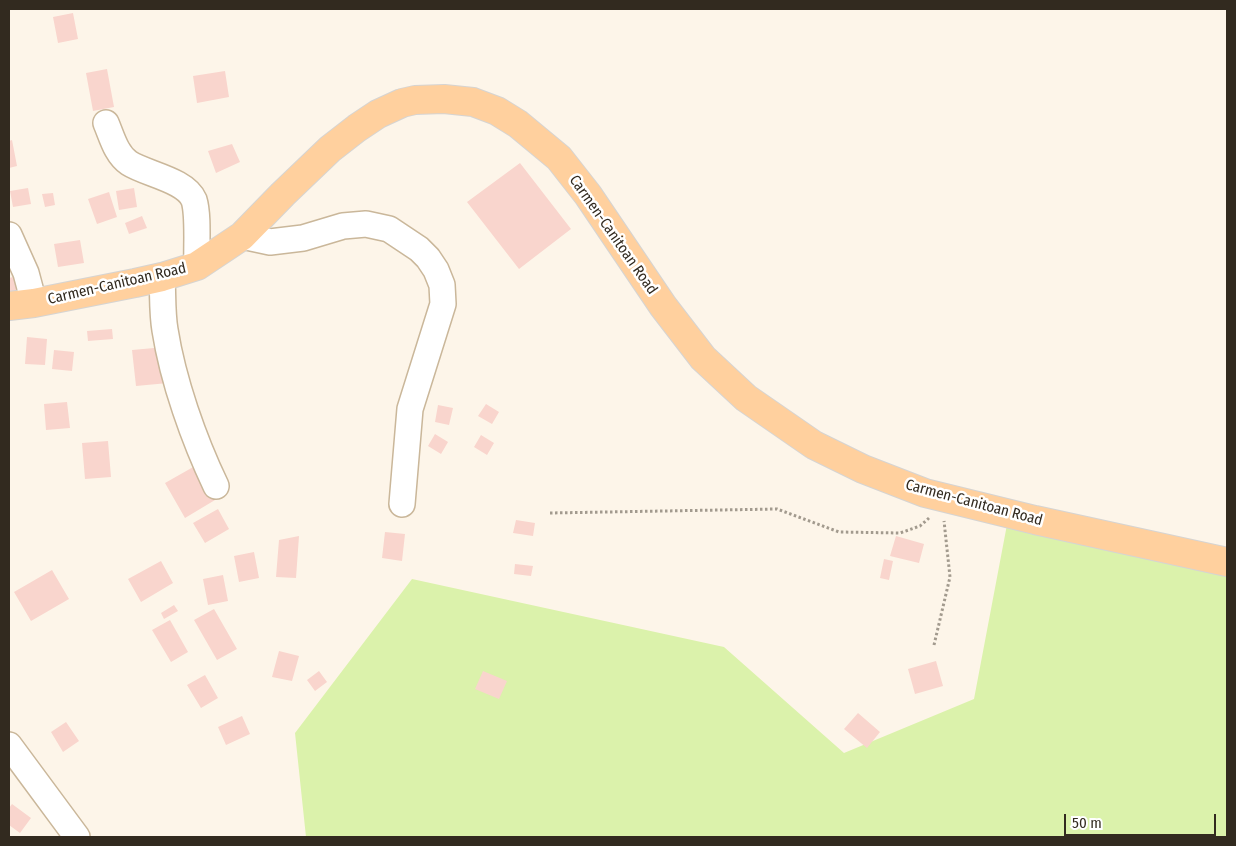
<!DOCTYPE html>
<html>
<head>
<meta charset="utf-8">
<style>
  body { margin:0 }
  #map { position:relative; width:1236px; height:846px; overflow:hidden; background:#fdf5e9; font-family:"Fira Sans Condensed",sans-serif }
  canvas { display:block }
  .frame { position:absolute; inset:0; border:10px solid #322a1f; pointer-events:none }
  .scale { position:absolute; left:1064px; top:814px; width:152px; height:22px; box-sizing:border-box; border:2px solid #322a1f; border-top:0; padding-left:6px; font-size:15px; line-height:18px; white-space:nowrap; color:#322a1f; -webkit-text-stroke:4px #fff; paint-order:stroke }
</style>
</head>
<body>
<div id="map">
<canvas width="1236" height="846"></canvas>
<div class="frame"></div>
<div class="scale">50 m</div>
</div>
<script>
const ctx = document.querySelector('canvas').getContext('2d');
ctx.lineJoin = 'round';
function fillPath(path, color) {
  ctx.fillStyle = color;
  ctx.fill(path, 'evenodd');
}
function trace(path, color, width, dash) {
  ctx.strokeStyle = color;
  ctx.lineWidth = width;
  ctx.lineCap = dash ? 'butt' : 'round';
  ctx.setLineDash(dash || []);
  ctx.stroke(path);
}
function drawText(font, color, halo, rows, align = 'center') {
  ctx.font = font + ' "Fira Sans Condensed",sans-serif';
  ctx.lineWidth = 5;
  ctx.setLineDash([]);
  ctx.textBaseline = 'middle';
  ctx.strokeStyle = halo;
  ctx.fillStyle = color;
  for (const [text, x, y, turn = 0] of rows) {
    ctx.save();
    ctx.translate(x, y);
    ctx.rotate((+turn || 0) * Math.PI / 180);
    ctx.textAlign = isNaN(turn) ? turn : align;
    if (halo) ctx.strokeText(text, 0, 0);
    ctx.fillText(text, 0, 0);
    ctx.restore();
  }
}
fillPath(new Path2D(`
  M1009,514l218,48v275h-921l-11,-104 117,-154 312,68 120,106 130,-54z`), '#dbf2ab');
fillPath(new Path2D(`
  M73,13l5,26 -20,4 -5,-26z
  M107,69l7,38 -21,4 -7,-38z
  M225,71l4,26 -32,6 -4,-27z
  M12,140l5,26 -8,2v-27z
  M232,144l8,18 -24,11 -8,-22z
  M520,163l51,66 -52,40 -52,-67z
  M28,188l3,16 -18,3 -3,-16z
  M134,188l3,19 -18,3 -3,-19z
  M109,192l8,25 -20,7 -9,-25z
  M53,193l2,12 -10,2 -3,-13z
  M142,216l5,12 -18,6 -4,-11z
  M80,240l4,23 -26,4 -4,-23z
  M18,276l4,23 -13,3v-24z
  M112,329l1,10 -25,2 -1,-10z
  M27,337l20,2 -2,26 -20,-1z
  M165,347l3,36 -32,3 -4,-36z
  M54,350l20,2 -2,19 -20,-2z
  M67,402l3,26 -24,2 -2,-26z
  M486,404l13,8 -7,12 -14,-8z
  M438,405l15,3 -4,17 -14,-3z
  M435,434l13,8 -7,12 -13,-8z
  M481,435l13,8 -7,12 -13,-8z
  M108,441l3,36 -26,2 -3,-36z
  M195,466l20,34 -30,18 -20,-35z
  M218,509l11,20 -24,14 -12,-20z
  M516,520l19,3 -2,13 -20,-3z
  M385,532l20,2 -3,27 -20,-3z
  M299,536l-3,42 -20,-1 3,-37z
  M896,536l28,8 -5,19 -29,-7z
  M254,552l5,26 -20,4 -5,-26z
  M884,559l9,2 -4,19 -9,-2z
  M161,561l12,22 -32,19 -13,-23z
  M515,564l18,2 -2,10 -17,-2z
  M52,570l17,29 -38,22 -17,-29z
  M223,575l5,26 -20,4 -5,-26z
  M174,605l4,6 -14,8 -3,-6z
  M214,609l23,40 -20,11 -23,-40z
  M170,620l18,32 -17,10 -19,-32z
  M279,651l20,5 -7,25 -20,-4z
  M936,661l7,25 -28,8 -7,-25z
  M319,671l8,11 -12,9 -8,-11z
  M483,671l24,10 -8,18 -24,-10z
  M205,675l13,23 -17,10 -14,-23z
  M858,713l22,19 -13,16 -23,-19z
  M242,716l8,18 -24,11 -8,-18z
  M66,722l13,19 -16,11 -12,-20z
  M12,804l19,14 -11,15 -11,-8v-17z`), '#f9d5cd');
const minor = new Path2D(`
  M106,123c6,14 10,31 23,40 17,11 57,17 65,37 5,16 2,48 3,66
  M9,235l17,38 8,30
  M242,236l28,6 33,-4 40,-12 23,-2 23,5 30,20 9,9 8,12 6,15 1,19 -33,105 -8,95
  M162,277c1,17 0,36 3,53 8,51 29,110 51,156
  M9,745l68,92`);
const major = new Path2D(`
  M9,306l25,-3 101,-20 27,-6 35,-11 45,-30 41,-42 47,-45 27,-21 21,-14 24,-11 13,-3 29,-1 29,3 24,9 21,13 41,34 29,37 75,111 40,52 43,40 68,47 49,24 62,24 110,27 192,42`);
trace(minor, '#cab79a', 28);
trace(major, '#d6d4d2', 30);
trace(new Path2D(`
  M550,513l227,-4 62,23 61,1 20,-7 9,-8
  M934,645l16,-68 -6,-56`), '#a29a8e', 3, [2.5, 2.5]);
trace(minor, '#fff', 25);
trace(major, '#ffd09e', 28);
drawText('15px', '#322a1f', '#fff', [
  ["Carmen-Canitoan Road",613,235,55],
  ["Carmen-Canitoan Road",117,284,-13],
  ["Carmen-Canitoan Road",974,503,15]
]);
</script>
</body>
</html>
